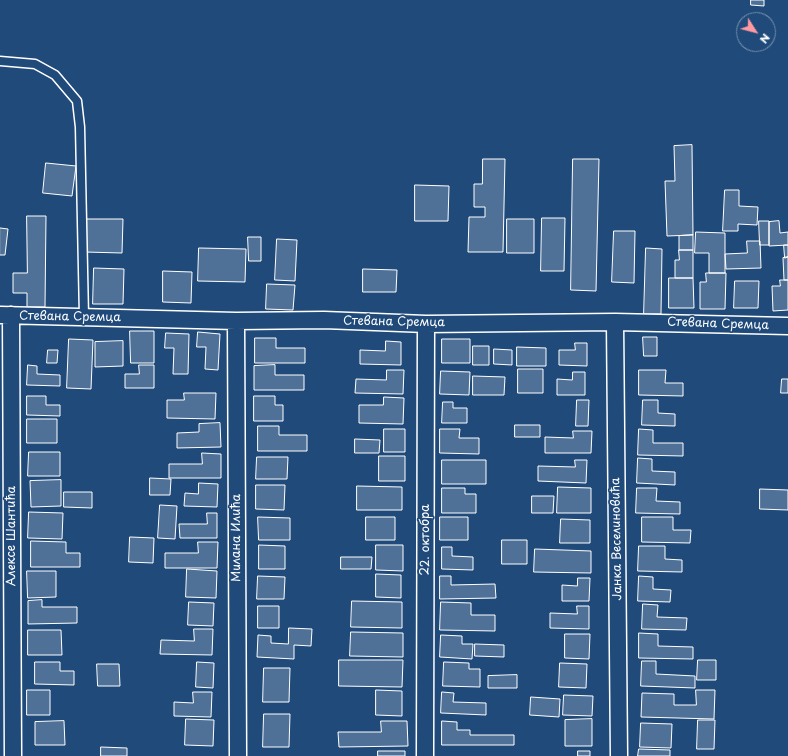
<!DOCTYPE html>
<html>
<head>
<meta charset="utf-8">
<style>
  body { margin:0 }
  #map { position:relative; width:788px; height:756px; overflow:hidden; background:#1f4a7a; font-family:"Playpen Sans",sans-serif }
  canvas { display:block }
  .north { position:absolute; left:736px; top:12px; width:40px; height:40px; box-sizing:border-box; background:#1f4a7a; border:1px solid #7992af; border-radius:50%; rotate:126deg; font-size:11px; font-weight:700; line-height:16px; text-align:center; color:#fff }
  .north::after { content:''; display:block; margin:auto; width:14px; height:18px; background:#ff9aa2; clip-path:polygon(50% 0,100% 100%,50% 72%,0 100%) }
</style>
</head>
<body>
<div id="map">
<canvas width="788" height="756"></canvas>
<div class="north">N</div>
</div>
<script>
const ctx = document.querySelector('canvas').getContext('2d');
ctx.lineJoin = 'round';
function fillPath(path, color) {
  ctx.fillStyle = color;
  ctx.fill(path, 'evenodd');
}
function trace(path, color, width, dash) {
  ctx.strokeStyle = color;
  ctx.lineWidth = width;
  ctx.lineCap = dash ? 'butt' : 'round';
  ctx.setLineDash(dash || []);
  ctx.stroke(path);
}
function drawText(font, color, halo, rows, align = 'center') {
  ctx.font = font + ' "Playpen Sans",sans-serif';
  ctx.lineWidth = 3.5;
  ctx.setLineDash([]);
  ctx.textBaseline = 'middle';
  ctx.strokeStyle = halo;
  ctx.fillStyle = color;
  for (const [text, x, y, turn = 0] of rows) {
    ctx.save();
    ctx.translate(x, y);
    ctx.rotate((+turn || 0) * Math.PI / 180);
    ctx.textAlign = isNaN(turn) ? turn : align;
    if (halo) ctx.strokeText(text, 0, 0);
    ctx.fillText(text, 0, 0);
    ctx.restore();
  }
}
const building = new Path2D(`
  M751,0h13v6l-13,-1z
  M692,145l1,90 -26,1 -2,-55h10l-1,-35z
  M483,159h22l-2,93h-35l1,-35h16v-10h-11v-23h8z
  M573,159h26l-3,132 -25,-1z
  M46,163l30,3 -4,30 -29,-3z
  M415,185l34,1 -1,35h-33z
  M725,190h14v16l19,1 -1,18 -19,-1v7h-15z
  M27,216h19l-1,91h-18v-14h-14v-20h14z
  M542,218h23l-1,53h-23z
  M86,219h37l-1,34 -37,-1z
  M507,219h27v34h-27z
  M759,221h10v24h-9z
  M779,221l1,12 8,-1v13l-19,1v-24z
  M0,228l8,1 -3,26h-5z
  M614,231h21l-1,52 -22,-1z
  M696,232l29,1v40h-16v-20h-14z
  M693,235v15h-14v-14z
  M248,237h13v24h-12z
  M277,239l20,1 -2,41 -20,-1z
  M747,241h13l1,27 -35,1 -1,-15 22,-1z
  M784,245h4v12l-3,1z
  M199,248l47,1 -1,33 -47,-1z
  M646,248l16,1 -1,65h-17z
  M679,250h14v28h-18v-18h4z
  M788,257v23h-4l-1,-22z
  M94,268l30,1 -1,35h-30z
  M363,269l34,1 -1,22h-33z
  M163,271l29,1 -1,31 -28,-1z
  M706,273h20l-1,36h-25v-27h6z
  M669,278h24l1,30h-25z
  M780,280h8v30l-15,1 -1,-25h8z
  M735,281h24l-1,27h-24z
  M267,284l28,1 -2,25 -27,-1z
  M130,331h24v32h-23z
  M198,332l22,2 -2,36 -13,-1 1,-22h-9z
  M166,333l23,1 -1,40h-15l1,-26h-9z
  M643,337h14v19h-13z
  M255,338h21v10h29v15h-50z
  M69,339l24,1 -2,49 -24,-1z
  M442,339h28v24h-28z
  M123,341v25l-28,1v-25z
  M386,341l15,1v23l-41,-1v-14l25,1z
  M575,343h12v23l-28,-1v-15h16z
  M473,346h16v19h-16z
  M517,347l29,1v18h-29z
  M494,349l18,1v15l-18,-1z
  M48,350h10l-1,13h-10z
  M28,365l9,1v8l23,1v11l-33,-1z
  M139,365h15v23h-29v-14h14z
  M275,365v10h29v15h-50v-24z
  M518,369h25v24h-25z
  M387,370h17l-1,24 -48,-1 1,-14 30,1z
  M639,370h27l-1,13h18v13l-44,-1z
  M441,371l29,1 -1,23 -29,-1z
  M573,372h12v23h-28v-16l15,1z
  M473,376l32,1 -1,18h-31z
  M782,379h6v14h-7z
  M184,393h32l-1,26 -48,-1v-18h17z
  M27,396h19v9h14v11l-33,-1z
  M254,396h21v9h8v16h-29z
  M384,397l20,1 -1,26 -44,-1v-18h24z
  M577,400h12l-1,26h-12z
  M643,400h15v13l17,1v12l-33,-1z
  M443,402h10v6h14v15h-25z
  M27,419h30v24h-30z
  M220,423l1,24 -44,1v-15l22,-1v-8z
  M515,425h25v12h-25z
  M258,426h21v9h28v16h-49z
  M384,429h21v23h-21z
  M440,429h20l-1,9h20v16l-39,-1z
  M639,429l14,1v13h30v13l-45,-1z
  M573,431h19l-1,22h-46v-16l28,1z
  M355,439l25,1 -1,13h-24z
  M29,452h31v24h-32z
  M202,453l19,1v24h-52v-14h33z
  M379,456h26v25h-26z
  M257,457h31l-1,22h-31z
  M638,458l14,1v12l23,1v13l-38,-2z
  M442,460h44v24h-44z
  M575,460h12l-1,23 -48,-2v-15l37,1z
  M150,478l21,1 -1,16h-20z
  M61,480v26l-30,1 -1,-26z
  M199,483l19,1 -1,23 -33,-1 1,-13 13,1z
  M256,485h29l-1,25 -28,-1z
  M357,486l45,1v23h-45z
  M558,487l33,1v25h-34z
  M442,488h23v6h11v19h-34z
  M637,488h20l-1,13 24,1v12l-44,-1z
  M760,489l28,1v20l-28,-1z
  M64,492h28v16l-28,-1z
  M532,496h22l-1,17h-21z
  M160,505l17,1 -2,33 -17,-1z
  M29,512l34,1 -1,26 -34,-1z
  M207,513h10v25h-37l-1,-14h28z
  M258,517l32,1v22h-31z
  M366,517h29v23h-29z
  M440,517h28v23h-28z
  M642,517h31v13h18l-1,13 -48,-1z
  M561,519l29,1v23h-30z
  M130,537l24,1 -1,25 -24,-1z
  M502,540h25v24h-25z
  M31,541l35,1v11h14v14h-49z
  M198,542h20l-1,26h-52v-15h33z
  M259,545l26,1v23h-26z
  M376,545h27v26l-27,-1z
  M639,546h26v13l17,1v12l-44,-1z
  M442,547h10v9l21,1v13l-31,-1z
  M535,549l56,2v22l-57,-1z
  M341,557h31l-1,12h-30z
  M187,569l30,2 -1,27 -30,-1z
  M27,571h29v26l-28,1z
  M376,574l25,1v23l-25,-1z
  M258,576l27,1 -1,22h-27z
  M440,576h11v9l44,-1 1,14 -56,1z
  M639,576l14,1v12l18,1 -1,12 -32,-1z
  M578,578h12l-1,23h-27v-16l15,1z
  M42,600v7h35v16l-49,1v-23z
  M352,601l50,1v26l-51,-1z
  M189,602l25,1 -1,23 -25,-1z
  M441,602l30,1v12h24v16l-55,-1z
  M643,604l15,1 -1,12 30,1 -1,12 -44,-1z
  M258,606h21v22h-21z
  M577,606h12v23l-39,-1v-15l27,1z
  M289,628l23,1 -1,17 -17,-1v14l-37,-2 1,-22 13,1v7l17,1z
  M194,629h19l-1,26 -52,-1 1,-14 33,1z
  M28,630h33l1,25h-34z
  M351,632l52,1v24l-53,-1z
  M639,633l19,1v12l35,1v12l-54,-1z
  M565,634h25l-1,25 -24,-1z
  M441,635l21,1v8h11l-1,15 -32,-2z
  M475,644l29,1v12l-29,-1z
  M339,660h64l-1,27 -63,-1z
  M698,660h18v20h-19z
  M642,661h14v13l39,2v12l-54,-2z
  M35,662h25v9h14v14l-39,-1z
  M197,662l17,1 -1,25 -17,-1z
  M444,662l25,1v6h11v18l-37,-1z
  M560,663l27,1 -1,24 -27,-1z
  M97,664h22l1,22h-22z
  M264,668h26l-1,34h-26z
  M517,675v13h-29v-12z
  M27,690h23v25h-23z
  M376,690l26,1v25l-26,-1z
  M696,690h19l-1,29 -73,-2 1,-24 32,1v11h22z
  M193,692h19l-1,25 -37,-1v-14l19,1z
  M442,692l12,1 -1,9 33,1v12l-45,-2z
  M564,695l29,1 -1,20 -29,-1z
  M531,697l29,2 -1,18 -29,-2z
  M264,714h26l-1,33h-26z
  M186,719l28,1 -1,26 -28,-1z
  M592,719v27h-27v-26z
  M698,720h17l-1,29h-17z
  M64,721l1,24h-30v-23z
  M381,721h26l1,25 -69,1 -1,-15h43z
  M442,721l15,1v8h13v5h44v10h-72z
  M641,723l31,1 -1,24 -31,-1z
  M101,747l26,1v8h-26z
  M639,749l31,1v6h-32z
  M378,751h27v5h-27z
  M578,751h12v5h-12z`);
fillPath(building, '#507197');
trace(building, '#fff', 1);
const lane = new Path2D(`
  M0,61l35,3 20,11 22,26 3,26 4,190`);
const street = new Path2D(`
  M0,315l236,6 88,-1 102,4 189,-2 173,4
  M11,315l2,441
  M236,321l2,435
  M615,322l4,434
  M425,756l1,-432`);
trace(lane, '#fff', 11);
trace(street, '#fff', 19);
trace(lane, '#1f4a7a', 8);
trace(street, '#1f4a7a', 16);
drawText('12px', '#fff', '#1f4a7a', [
  ["Стевана Сремца",70,317,1],
  ["Стевана Сремца",394,322,1],
  ["Стевана Сремца",718,324,2],
  ["Алексе Шантића",12,536,-90],
  ["Милана Илића",237,538,-90],
  ["Јанка Веселиновића",617,539,-91],
  ["22. октобра",426,540,-90]
]);
</script>
</body>
</html>
